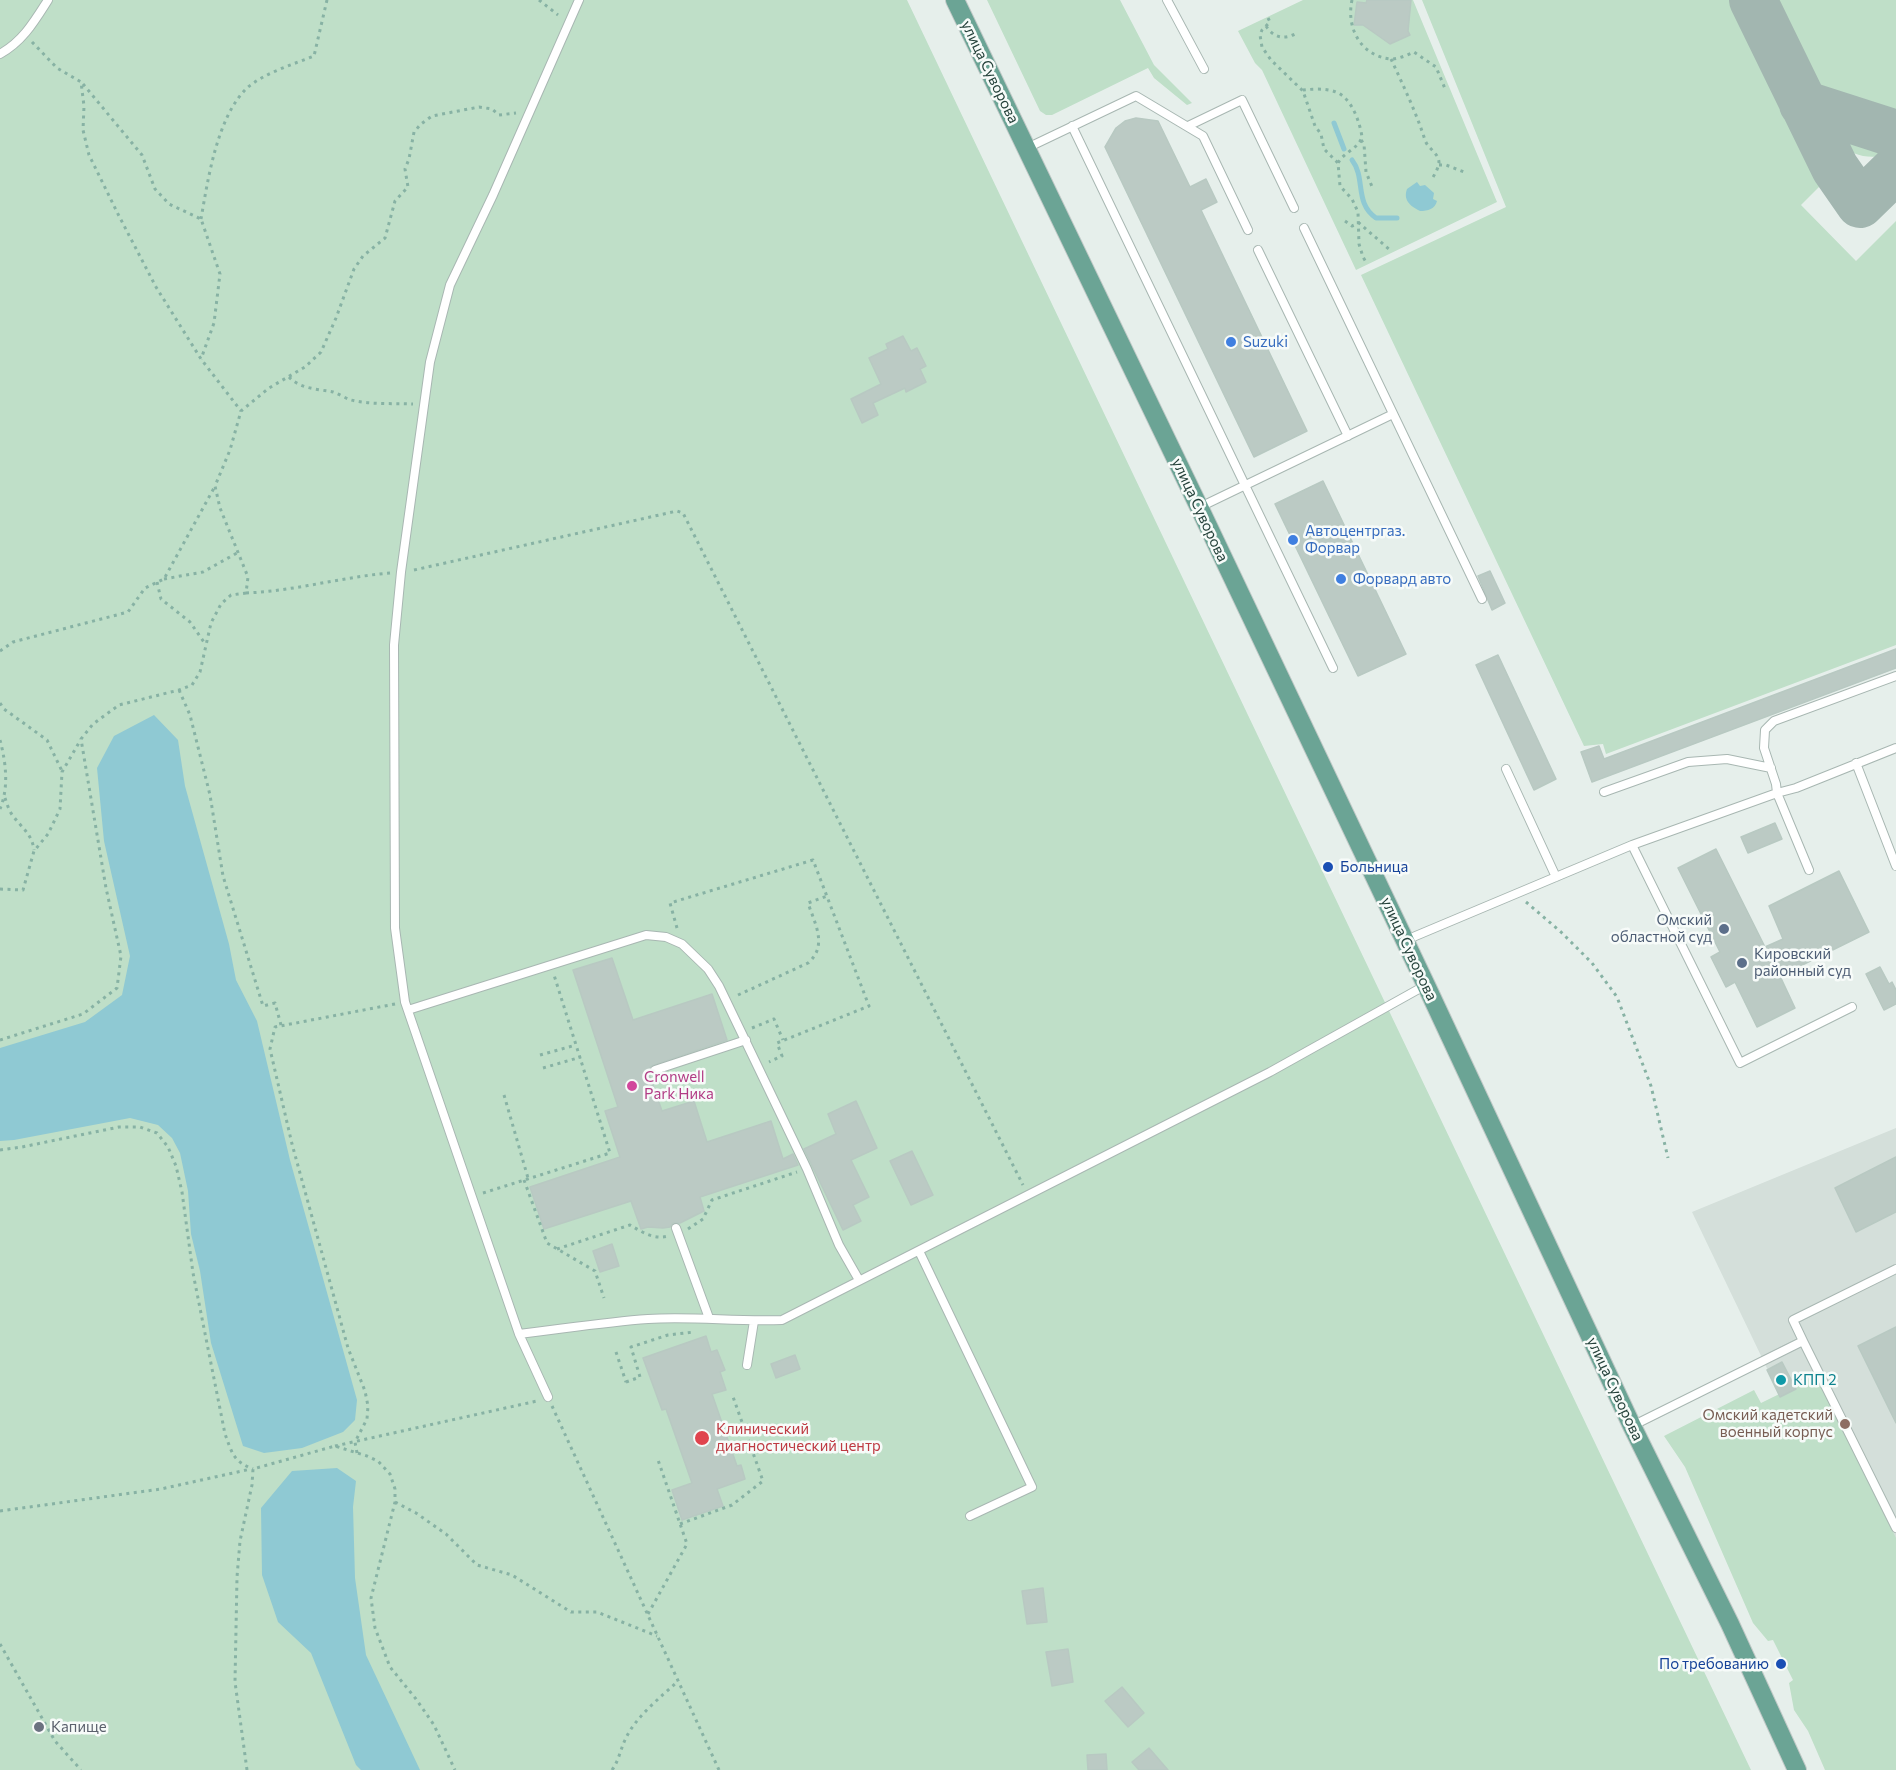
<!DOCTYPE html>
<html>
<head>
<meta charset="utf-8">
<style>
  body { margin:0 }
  canvas { display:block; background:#e6efeb }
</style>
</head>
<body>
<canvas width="1896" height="1770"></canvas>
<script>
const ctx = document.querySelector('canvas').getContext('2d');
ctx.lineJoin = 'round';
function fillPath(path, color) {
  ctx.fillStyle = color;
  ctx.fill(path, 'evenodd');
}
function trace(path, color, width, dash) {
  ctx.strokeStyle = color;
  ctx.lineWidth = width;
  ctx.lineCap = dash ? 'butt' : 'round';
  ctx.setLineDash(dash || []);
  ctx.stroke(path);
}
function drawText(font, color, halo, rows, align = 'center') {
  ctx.font = font + ' Commissioner,sans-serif';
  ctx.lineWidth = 5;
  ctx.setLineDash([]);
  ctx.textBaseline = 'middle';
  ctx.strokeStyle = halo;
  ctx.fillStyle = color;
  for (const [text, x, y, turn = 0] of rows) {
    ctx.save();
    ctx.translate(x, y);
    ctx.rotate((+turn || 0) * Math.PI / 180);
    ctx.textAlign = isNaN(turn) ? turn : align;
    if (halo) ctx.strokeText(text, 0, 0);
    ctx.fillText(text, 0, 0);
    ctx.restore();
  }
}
fillPath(new Path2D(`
  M1896,1128v509l-204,-425z`), '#d4dfda');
fillPath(new Path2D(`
  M0,0h907l844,1770h-1751z
  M987,0h133l34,65 38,38 -5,2 -33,-27 -6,-10 -96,47h-6l-6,-4z
  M1303,0h110l84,202 -141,68 -94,-200 -7,-7 -17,-32z
  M1422,0h320l81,163 3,17 -25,25 55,56 40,-40v424l-290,109 -3,-10 -19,2 -223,-471 145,-68z
  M1768,0h128v117l-56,-17 -34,-22z
  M1823,113l73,24v12c-16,13 -43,9 -57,-6 -7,-8 -11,-21 -16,-30z
  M1816,1376l80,162v232h-71l-17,-39 -14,-21 -5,-27 4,-3 -20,-40 -5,1 -15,-18 -68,-156 -21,-31 90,-46 7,13z`), '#bfdfc8');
fillPath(new Path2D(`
  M1417,182l3,4 5,-1 9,8 -1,6 4,2c-2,8 -9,10 -17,10 -10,-5 -17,-11 -13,-22z
  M154,715l24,25 7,46 44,158 7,36 21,41 33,139 67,240 -2,20 -12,12 -41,16 -38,5 -21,-7 -32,-103 -11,-72 -9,-37 -3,-43 -8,-38 -8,-15 -14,-13 -28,-7 -116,22 -14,1v-93l85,-26 37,-27 8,-39 -26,-115 -7,-73 17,-32z
  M337,1468l19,13 -3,26 2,71 11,77 54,115h-59l-5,-5 -45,-112 -33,-31 -16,-47 -1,-67 31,-37z`), '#8fc9d3');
trace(new Path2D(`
  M1334,123l10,26
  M1352,160c14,18 2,43 24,58h21`), '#8fc9d3', 5);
trace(new Path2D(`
  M1753,0l82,168 25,36 36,-35
  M1803,104l93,30`), '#a2b6b0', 48);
const building = new Path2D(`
  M1367,0h44l-3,31 2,4 -20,9 -27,-19h-9l3,-23 9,1z
  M1136,118l22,3 32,66 16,-8 11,23 -16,8 106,221 -53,26 -149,-310 11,-19 9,-7z
  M903,336l8,15 6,-3 9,18 -6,3 6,13 -20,10 -1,-4 -32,15 5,12 -16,8 -11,-24 30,-15 -12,-26 19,-9 -2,-5z
  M1323,481l83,173 -48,22 -83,-172z
  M1490,571l15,32 -13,7 -14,-34z
  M1896,649v19l-304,114 -11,-30 18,-6 5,13z
  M1498,655l58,124 -22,11 -58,-125z
  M1775,823l7,16 -34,14 -7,-16z
  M1716,849l49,98 18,-8 -14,-33 70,-35 30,61 -89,44 15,32 -38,19 -22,-45 -9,5 -15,-30 9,-5 -42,-84z
  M612,958l21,62 79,-26 15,46 -76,26 -3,5 14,40 32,-10 13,41 64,-21 12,38 10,-5 5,11 -98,32 4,14 -24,12h-7l-3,4 -7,1 -15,-1 -7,2 -10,-28 -87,28 -14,-42 90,-30 -15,-46 13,-4 -45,-137z
  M1880,967l9,17 3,-2 4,8v14l-12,6 -18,-36z
  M856,1101l21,47 -26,12 18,37 -16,8 8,16 -18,9 -39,-81 32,-15 -8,-20z
  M912,1151l21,44 -22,10 -21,-44z
  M1896,1157v55l-40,20 -21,-44z
  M612,1244l7,22 -19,6 -7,-21z
  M1896,1327v96l-38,-77z
  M706,1336l5,16 6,-2 8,20 -5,2 6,18 -14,4 25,72 4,-1 4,14 -28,10 6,17 -41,14 -10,-30 20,-7 -26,-74 -4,1 -19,-52z
  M795,1355l5,14 -24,9 -5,-14z
  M1782,1362l14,27 -16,8 -13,-27z
  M1043,1588l4,34 -20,2 -5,-33z
  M1068,1649l5,33 -21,4 -6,-34z
  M1122,1687l22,26 -16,14 -23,-26z
  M1149,1748l19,22h-29l-7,-8z
  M1106,1754l1,16h-19l-1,-15z`);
fillPath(building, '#bbcac4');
trace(building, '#b8c9c2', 1.5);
const lane = new Path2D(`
  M1167,0l37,69
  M0,54c23,-13 34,-32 48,-54
  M1072,126l261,542
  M1188,126l54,-26 52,108
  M1027,148l109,-52 67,40 45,94
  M1304,228l178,371
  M1258,250l90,186
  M1200,507l193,-93
  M1896,676l-122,45 -9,9 -1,18 12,36 1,9 19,-5 100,-40
  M1856,763l40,103
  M1506,769l50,108
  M1604,792l84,-30 39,-3 44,9
  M1632,845l108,218 112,-56
  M1406,940l226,-95 145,-52 32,77
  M408,1010l238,-75 20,2 16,7 26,25 11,17 88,183 32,76 20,35
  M655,1070l91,-30
  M676,1228l33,90
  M919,1251l113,236 -62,29
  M519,1334l-114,-332 -10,-74 -1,-283 7,-73 29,-210 20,-77 43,-90 86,-195
  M1803,1341l93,187
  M747,1365l7,-44
  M548,1397l-29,-63c43,-5 86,-12 129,-15 45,-3 89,3 134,1l488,-248 156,-87
  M1632,1426l171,-85 -10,-21 103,-51`);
const primary = new Path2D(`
  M955,0l244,507 227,478 206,441 98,198 67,146`);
trace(lane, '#a8b7b2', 10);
trace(primary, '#c2cac8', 20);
trace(new Path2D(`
  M539,0l19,15
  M1352,0c-6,27 8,56 39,59 8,0 16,-4 23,-7l22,15 10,24
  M1268,18l2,4 -8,8 -2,5 2,12 9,13 32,31 12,35 6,8 3,15 14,14 2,23 12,13 6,13 1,32 4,13 3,5
  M1266,26c7,11 17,14 29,8
  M32,42l25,26 24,14 3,24 -1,24 6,25 30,61 37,71 45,72 40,52
  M1391,59c12,26 25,53 34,81 3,9 14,13 14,23 -1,6 -5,13 -8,17
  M83,84l59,71 13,34 14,15 32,15 19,55 -6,49 -13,36
  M1303,90c10,-1 23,-2 33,2 16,6 24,31 26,45 -4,12 -18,15 -24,26
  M1361,140l3,4 2,28 7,17
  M1439,165h7l18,7
  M201,219c7,-40 16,-102 46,-131 17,-15 47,-24 67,-32l13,-56
  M1345,221l7,5 7,-3 31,27
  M289,377c11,12 29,12 44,15 6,2 12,6 18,8 20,5 42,3 62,4
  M414,570l263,-59 6,2 340,672
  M164,579l39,-7 34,-19
  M157,582l4,17 29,23 16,23
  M246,593c49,-2 95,-16 144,-20
  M0,651l13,-9 115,-30 17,-24 19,-9 50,-91
  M179,690l11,25 20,80 13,81 40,130 12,-3 6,22
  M0,703l4,6 43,31 15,31
  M0,740c6,23 9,47 0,69
  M5,798c2,6 4,13 8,18 9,12 19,18 21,34
  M0,889l23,1 11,-39 14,-17 12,-25 2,-37 18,-31
  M1526,902l35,30 31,31 25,34 34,89 17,72
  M677,928l-7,-25 143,-43 56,146 -92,37 5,13 -13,6
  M738,995l70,-32c20,-17 7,-39 0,-60l19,-7
  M752,1028l22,-9 9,21
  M0,1040l83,-26 34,-26 4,-32 -15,-68 -25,-149 12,-15 26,-19 60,-15 13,-5 8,-13 11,-49 10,-19 10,-9 15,-2 2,-16 -28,-69 -5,-22 15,-36 11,-39 28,-23 36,-21 16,-15 15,-34 18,-49 9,-13 22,-18 10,-37 13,-14 -3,-18 4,-10 5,-27 7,-8 11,-8 47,-9 13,2 7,6 17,-2
  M540,1055l36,-10
  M543,1068l38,-11
  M504,1095l24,83
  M0,1150l22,-3 97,-20h21l17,6 11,14 8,19 6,26 11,81 32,161c7,19 8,27 28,35
  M524,1180l23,63 48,28 9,27
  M483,1193l127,-40 -56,-178
  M688,1229l15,-10 9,-19 85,-28
  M557,1249l73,-24c12,7 24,15 38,11
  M616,1352l10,30
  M626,1382l14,-5 -9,-30 37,-12 26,-3
  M552,1406l167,364
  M335,1446l202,-45
  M357,1453l-2,-11 12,-23 1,-13 -3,-15 -17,-43 -56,-204 -22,-95 5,-22 120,-23
  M395,1502l21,11 30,21 31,31 35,10 59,37h26l60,24
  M0,1511l161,-22 90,-20
  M680,1524l52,-19 31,-24 -31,-87
  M648,1614l39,-70 -30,-87
  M0,1644l55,97 26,29
  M247,1770l-12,-88 2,-105 3,-36 12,-56 1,-16 82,-23 32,10 11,5 12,13 5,15v13l-24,96 4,30 15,39 26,32 18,26 21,45
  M612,1770c7,-10 8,-19 13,-30 10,-23 35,-42 53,-59`), '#87b2a4', 3, [3, 4.5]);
trace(lane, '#fff', 8);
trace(primary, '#6ba495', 18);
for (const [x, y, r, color] of [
  [1231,342,6,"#3f7fe0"],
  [1293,540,6,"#3f7fe0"],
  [1341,579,6,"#3f7fe0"],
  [1328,867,6,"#1a4fb4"],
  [1724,929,6,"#5c6f8a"],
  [1742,963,6,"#5c6f8a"],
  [632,1086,6,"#d1479c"],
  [1781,1380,6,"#0f9aa8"],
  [1845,1424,6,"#8d6e63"],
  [702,1438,8,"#e0444e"],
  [1781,1664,6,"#1a4fb4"],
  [39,1727,6,"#6b7280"]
]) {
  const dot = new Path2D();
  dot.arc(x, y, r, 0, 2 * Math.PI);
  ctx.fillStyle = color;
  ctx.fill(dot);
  trace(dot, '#f7fbf9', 2);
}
drawText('15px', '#24413a', '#f7fbf9', [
  ["улица Суворова",990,72,64],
  ["улица Суворова",1200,510,65],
  ["улица Суворова",1409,949,65],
  ["улица Суворова",1615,1389,65]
]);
drawText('15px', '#366cbe', '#f7fbf9', [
  ["Suzuki",1243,342],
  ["Автоцентргаз.",1305,531],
  ["Форвар",1305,548],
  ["Форвард авто",1353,579]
], 'left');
drawText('15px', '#164399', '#f7fbf9', [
  ["Больница",1340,867],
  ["По требованию",1769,1664,"right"]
], 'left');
drawText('15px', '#4e5e75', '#f7fbf9', [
  ["Омский",1712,920],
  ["областной суд",1712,937],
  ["Кировский",1754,954,"left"],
  ["районный суд",1754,971,"left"]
], 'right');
drawText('15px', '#b23c85', '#f7fbf9', [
  ["Cronwell",644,1077],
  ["Park Ника",644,1094]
], 'left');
drawText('15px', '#0d838f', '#f7fbf9', [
  ["КПП 2",1793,1380]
], 'left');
drawText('15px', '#785e54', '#f7fbf9', [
  ["Омский кадетский",1833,1415],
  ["военный корпус",1833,1432]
], 'right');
drawText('15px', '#be3a42', '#f7fbf9', [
  ["Клинический",716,1429],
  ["диагностический центр",716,1446]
], 'left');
drawText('15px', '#5b616d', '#f7fbf9', [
  ["Капище",51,1727]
], 'left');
</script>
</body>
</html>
